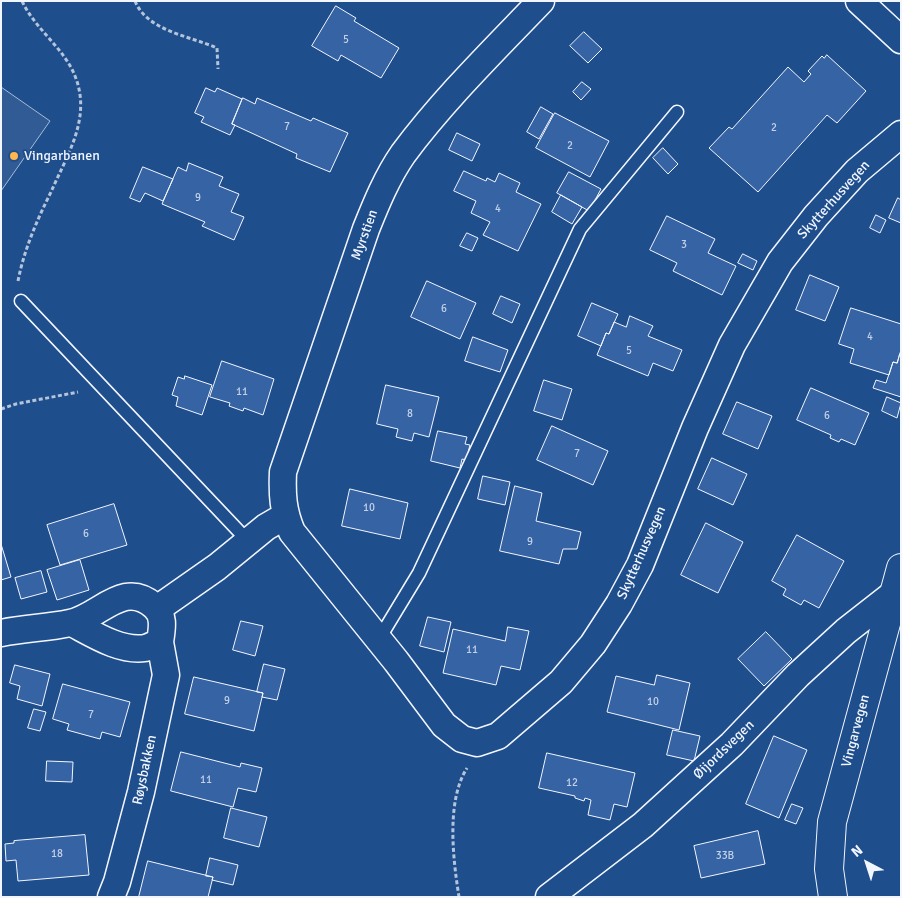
<!DOCTYPE html>
<html>
<head>
<meta charset="utf-8">
<style>
  body { margin:0 }
  #map { position:relative; width:902px; height:898px; overflow:hidden; background:#1f4e8c; font-family:Signika,sans-serif }
  canvas { display:block }
  .frame { position:absolute; inset:0; border:2px solid #f2f6ff; pointer-events:none }
  .north { position:absolute; left:842px; top:838px; width:50px; height:50px; -webkit-text-stroke:4px #1f4e8c; paint-order:stroke; rotate:320deg; font-size:14px; font-weight:700; line-height:20px; text-align:center; color:#f2f6ff }
  .north::after { content:''; display:block; margin:auto; width:18px; height:22px; background:#f2f6ff; clip-path:polygon(50% 0,100% 100%,50% 72%,0 100%) }
</style>
</head>
<body>
<div id="map">
<canvas width="902" height="898"></canvas>
<div class="frame"></div>
<div class="north">N</div>
</div>
<script>
const ctx = document.querySelector('canvas').getContext('2d');
ctx.lineJoin = 'round';
function fillPath(path, color) {
  ctx.fillStyle = color;
  ctx.fill(path, 'evenodd');
}
function trace(path, color, width, dash) {
  ctx.strokeStyle = color;
  ctx.lineWidth = width;
  ctx.lineCap = dash ? 'butt' : 'round';
  ctx.setLineDash(dash || []);
  ctx.stroke(path);
}
function drawText(font, color, halo, rows, align = 'center') {
  ctx.font = font + ' Signika,sans-serif';
  ctx.lineWidth = 4;
  ctx.setLineDash([]);
  ctx.textBaseline = 'middle';
  ctx.strokeStyle = halo;
  ctx.fillStyle = color;
  for (const [text, x, y, turn = 0] of rows) {
    ctx.save();
    ctx.translate(x, y);
    ctx.rotate((+turn || 0) * Math.PI / 180);
    ctx.textAlign = isNaN(turn) ? turn : align;
    if (halo) ctx.strokeText(text, 0, 0);
    ctx.fillText(text, 0, 0);
    ctx.restore();
  }
}
const built = new Path2D(`
  M1,87l49,34 -49,70z`);
fillPath(built, '#305b95');
trace(built, '#a8bbd7', 1);
const building = new Path2D(`
  M336,6l20,12 -2,3 45,27 -18,30 -40,-23 -3,6 -26,-15z
  M584,32l18,17 -14,14 -18,-17z
  M827,55l39,36 -29,32 -10,-8 -69,77 -49,-44 20,-21 3,2 56,-62 16,15 7,-8 -3,-3 14,-15 2,2z
  M582,82l9,7 -10,11 -8,-8z
  M206,88l9,4 2,-4 25,11 -10,25 3,1 -5,10 -29,-13 3,-5 -9,-4z
  M243,98l12,6 2,-6 54,23 2,-3 35,15 -18,39 -34,-14 1,-4 -65,-30z
  M541,107l12,7 -14,25 -12,-7z
  M555,113l54,28 -19,36 -54,-29z
  M457,133l23,11 -8,17 -23,-11z
  M663,148l15,16 -10,10 -15,-16z
  M189,163l34,14 -4,9 20,8 -8,18 13,5 -10,23 -32,-14 3,-4 -43,-18 16,-37 8,4z
  M143,167l30,12 -10,22 -18,-8 -5,9 -10,-4z
  M464,171l22,10 1,-3 8,4 4,-9 21,10 -4,9 25,12 -23,47 -35,-16 7,-13 -19,-9 5,-12 -22,-10z
  M569,172l32,17 -12,22 -32,-18z
  M561,195l21,12 -10,17 -20,-12z
  M898,198l3,2v23l-12,-5z
  M876,215l10,5 -6,13 -10,-5z
  M667,216l48,23 -7,14 28,13 -14,29 -49,-24 4,-8 -27,-13z
  M467,233l11,5 -6,13 -12,-5z
  M743,254l14,7 -4,9 -15,-7z
  M810,275l29,12 -14,34 -29,-11z
  M427,281l49,22 -16,36 -49,-22z
  M501,296l19,8 -8,19 -19,-9z
  M592,303l26,11 -9,20 -3,-1 -5,13 -23,-10z
  M851,308l50,16v26l-4,13 -4,-1 -4,13 -39,-12 4,-14 -15,-5z
  M630,316l23,10 -5,10 34,14 -9,21 -20,-8 -5,13 -51,-21 9,-22 3,1 5,-12 12,5z
  M473,337l35,13 -8,22 -35,-11z
  M900,354h1v43l-28,-9 3,-8 10,3 7,-21 4,1z
  M222,361l52,18 -11,36 -19,-7 -1,3 -14,-5 1,-3 -20,-6z
  M185,376l27,9 -10,30 -26,-9 2,-9 -6,-2 6,-18 6,2z
  M544,380l28,9 -10,31 -28,-9z
  M386,385l53,12 -10,40 -15,-4 -2,8 -16,-4 2,-8 -21,-5z
  M811,388l58,25 -14,32 -14,-6 -2,3 -9,-4 1,-3 -34,-15z
  M887,397l14,6 -4,15 -15,-7z
  M737,402l35,14 -14,33 -35,-15z
  M552,426l56,25 -15,34 -56,-25z
  M438,431l29,6 -2,7 5,1 -4,15 -4,-1 -2,9 -29,-7z
  M712,458l35,16 -14,31 -35,-16z
  M483,476l27,6 -5,23 -27,-6z
  M515,486l27,7 -6,28 45,11 -4,17h-14l-4,15 -59,-13z
  M350,489l58,14 -8,36 -58,-13z
  M114,504l13,41 -67,20 -13,-40z
  M706,523l37,19 -25,51 -37,-18z
  M797,535l47,26 -25,47 -15,-8 -3,5 -18,-10 3,-6 -14,-8z
  M1,544l10,33 -10,3z
  M80,560l9,30 -32,10 -10,-30z
  M41,571l6,21 -26,7 -6,-21z
  M428,617l23,5 -7,30 -24,-6z
  M241,621l22,5 -8,30 -22,-6z
  M508,627l21,4 -9,39 -19,-4 -5,19 -53,-12 10,-44 52,12z
  M766,632l26,27 -28,27 -26,-27z
  M264,664l21,5 -8,31 -15,-3 1,-4 -6,-1z
  M15,665l35,9 -8,32 -25,-7 3,-13 -10,-3z
  M657,675l33,8 -11,47 -72,-18 9,-36 38,9z
  M194,677l69,16 -9,38 -69,-17z
  M63,684l67,18 -10,35 -18,-5 -2,7 -33,-9 2,-6 -16,-5z
  M34,709l12,3 -6,19 -12,-3z
  M673,730l27,6 -6,25 -27,-6z
  M774,736l33,14 -28,68 -33,-14z
  M181,752l59,15 1,-4 21,5 -6,24 -18,-4 -5,19 -62,-16z
  M547,753l88,20 -8,34 -13,-3 -4,16 -22,-5 3,-15 -6,-2 -1,3 -9,-3v-2l-36,-8z
  M47,761l26,1 -1,20 -26,-1z
  M792,804l11,4 -7,16 -11,-4z
  M231,808l36,9 -8,30 -35,-9z
  M758,831l7,33 -64,14 -7,-32z
  M85,835l4,40 -71,6 -2,-21 -10,1 -1,-17 9,-1v-2z
  M210,858l28,7 -5,20 -21,-5 1,-3 -7,-1z
  M148,861l65,16 -5,20h-69z`);
fillPath(building, '#3563a3');
trace(building, '#f2f6ff', 1);
const service = new Path2D(`
  M21,301l227,240
  M379,639l40,-66 161,-344 97,-117`);
const minor = new Path2D(`
  M541,1c-47,49 -98,99 -138,153 -16,23 -27,50 -37,75l-83,243c-1,23 0,39 9,60l104,129 48,64 18,14 15,4 21,-7 63,-54 32,-38 26,-40 21,-39 55,-137 37,-83 48,-83 36,-46 41,-45 44,-37
  M859,1l42,39
  M157,609l60,-42 49,-40 19,-11
  M1,633c23,-5 46,-5 69,-10 30,-6 53,-44 84,-17 11,9 8,23 6,36 -5,2 -10,5 -15,6 -24,4 -52,-14 -73,-25
  M111,897l6,-15 24,-90 25,-117 -6,-33
  M549,897l94,-72 89,-81 66,-69 48,-44 46,-36`);
const tertiary = new Path2D(`
  M833,897l-4,-28 3,-47 69,-254`);
trace(service, '#f2f6ff', 15);
trace(minor, '#f2f6ff', 29);
trace(tertiary, '#f2f6ff', 30);
trace(new Path2D(`
  M135,1c12,30 55,35 82,47l1,21
  M18,281c6,-31 19,-61 33,-89 16,-37 41,-74 24,-116 -11,-28 -40,-47 -53,-75
  M1,409l15,-5 62,-12
  M459,897c-6,-38 -13,-96 8,-129`), '#b3c4dc', 3, [4, 2.5]);
trace(service, '#1f4e8c', 12);
trace(minor, '#1f4e8c', 26);
trace(tertiary, '#1f4e8c', 28);
for (const [x, y, r, color] of [
  [14,156,5,"#ffb74d"]
]) {
  const dot = new Path2D();
  dot.arc(x, y, r, 0, 2 * Math.PI);
  ctx.fillStyle = color;
  ctx.fill(dot);
  trace(dot, '#1f4e8c', 2);
}
drawText('11px', '#c3d1e8', null, [
  ["5",346,40],
  ["7",287,127],
  ["2",774,128],
  ["2",570,146],
  ["9",198,198],
  ["4",498,209],
  ["3",684,245],
  ["6",444,309],
  ["4",870,337],
  ["5",629,351],
  ["11",242,392],
  ["8",410,414],
  ["6",827,416],
  ["7",577,454],
  ["10",369,508],
  ["6",86,534],
  ["9",530,542],
  ["11",472,650],
  ["9",227,701],
  ["10",653,702],
  ["7",91,715],
  ["11",206,780],
  ["12",572,783],
  ["18",57,854],
  ["33B",725,856]
]);
drawText('14px', '#f2f6ff', '#1f4e8c', [
  ["Vingarbanen",24,156]
], 'left');
drawText('14px', '#f2f6ff', '#1f4e8c', [
  ["Skytterhusvegen",834,200,-48],
  ["Myrstien",365,235,-70],
  ["Skytterhusvegen",642,553,-66],
  ["Vingarvegen",856,731,-75],
  ["Øijordsvegen",724,750,-44],
  ["Røysbakken",145,770,-78]
]);
</script>
</body>
</html>
